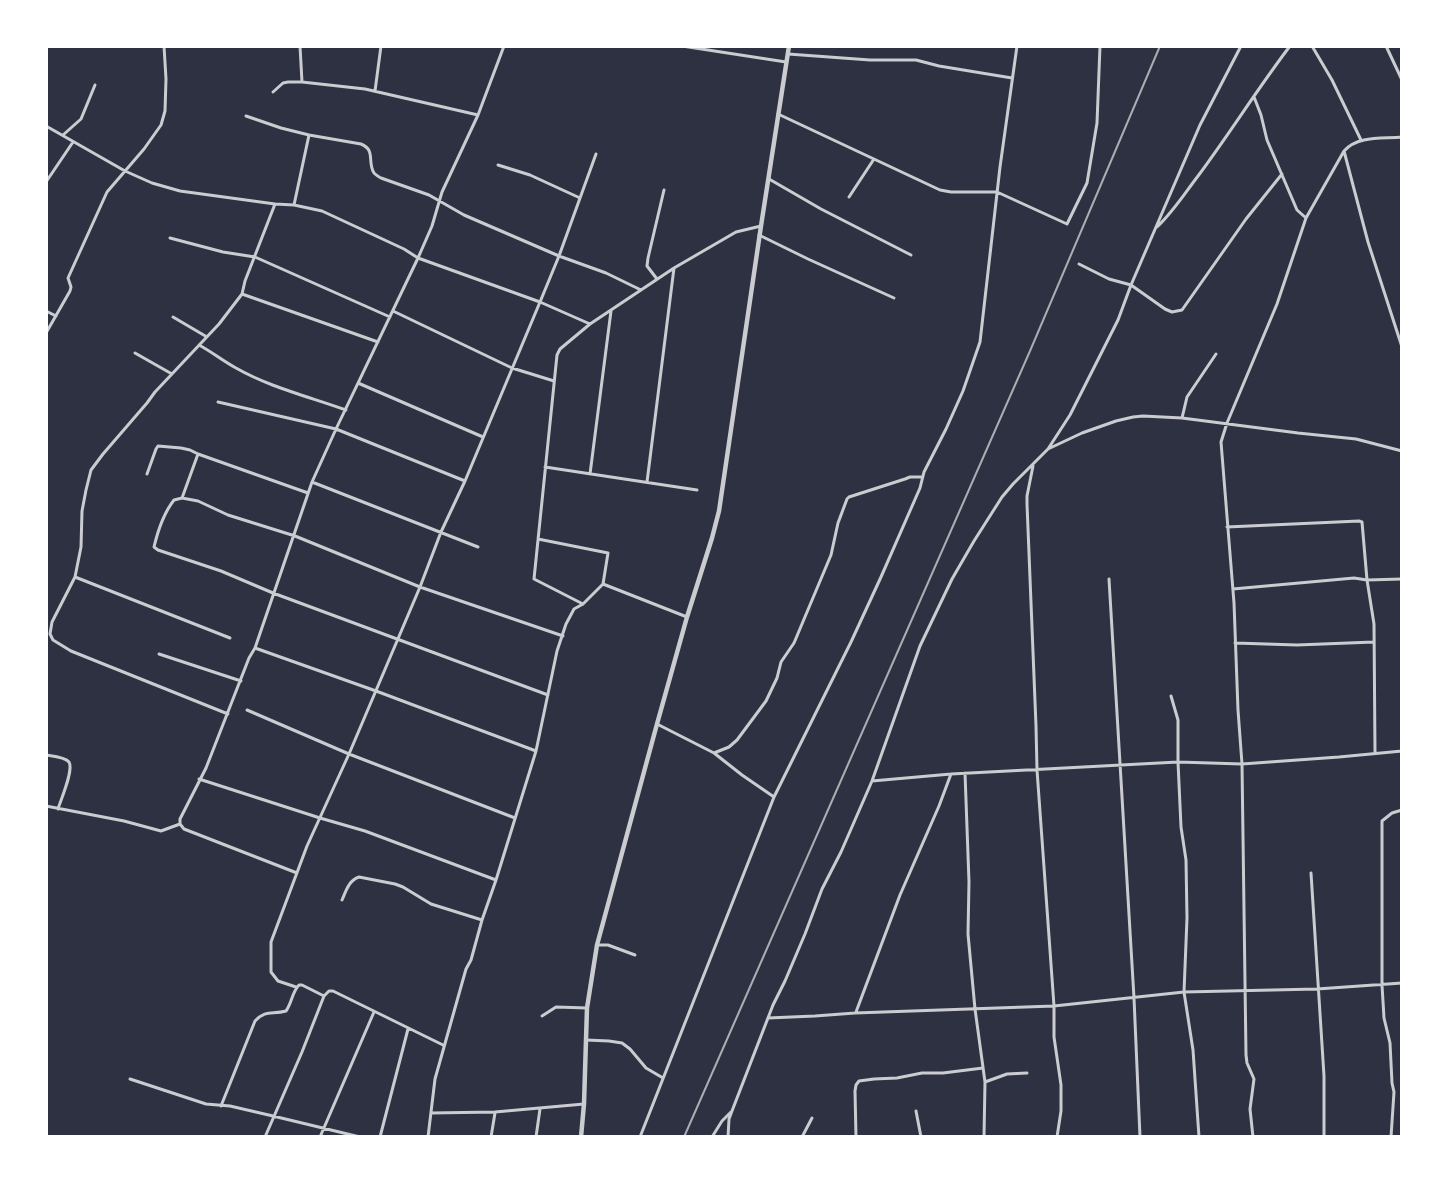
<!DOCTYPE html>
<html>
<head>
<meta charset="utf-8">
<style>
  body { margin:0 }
  #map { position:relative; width:1448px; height:1183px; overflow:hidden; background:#2d3142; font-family:"IBM Plex Sans",sans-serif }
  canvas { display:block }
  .frame { position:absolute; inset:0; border:48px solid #fff; pointer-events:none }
</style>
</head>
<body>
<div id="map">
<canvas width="1448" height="1183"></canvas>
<div class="frame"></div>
</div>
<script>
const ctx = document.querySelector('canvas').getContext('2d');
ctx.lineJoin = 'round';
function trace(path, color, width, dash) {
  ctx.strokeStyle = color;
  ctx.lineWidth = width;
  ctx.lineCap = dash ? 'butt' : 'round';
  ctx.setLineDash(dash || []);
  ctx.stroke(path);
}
trace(new Path2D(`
  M300,46l2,36
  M682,46l104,16
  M1312,46l20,34 29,60
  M1386,46l16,34
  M788,54l82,6h46l23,6 73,12
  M375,91l6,-45
  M273,92l10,-9 5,-1h14l63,7 113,26
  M1254,97l7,18 6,25 30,70 9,8
  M778,114l162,76 11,2h46l70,32 20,-41 10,-60 3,-77
  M246,116l35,12 28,7 52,9c15,6 6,18 13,29 1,1 6,5 7,5l48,17 35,20 95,41 47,17 35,17
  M46,126l79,45 27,12 28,8 95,13 19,1 28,6 82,38 14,9 122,44 50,22
  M63,135l18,-16 14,-34
  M1344,151l24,91 34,105
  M498,165l32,10 50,23
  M769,179l52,30 90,46
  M46,182l27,-40
  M849,197l25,-38
  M294,205l15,-70
  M1157,227c16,-15 28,-34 41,-51 32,-43 60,-88 92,-130
  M759,235l49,24 86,39
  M170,238l53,14 32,5 135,60
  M1079,264l30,15 22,6 34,24 7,3 10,-2 64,-91 36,-45
  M657,279l-10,-13 1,-8 16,-68
  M242,294l136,48
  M46,311l10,5
  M393,311l119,57 42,13
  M173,317l34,20
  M46,333l24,-42 1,-4 -3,-9 39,-86 37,-43 17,-24 4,-14 1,-32 -2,-33
  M199,345c13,7 24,16 37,23 33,19 74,29 110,42
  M135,353l37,21
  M358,383l125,54
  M218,402l118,27 129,52
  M1182,418l5,-21 29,-43
  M1048,449l34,-16 34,-12 17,-4 10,-1 39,2 116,15 58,6 46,12
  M1033,466l-6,30v8l9,222 1,44 17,236v31l7,48v26l-4,26
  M545,467l152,23
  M147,474l9,-25 2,-3 23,2 9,2 8,4 110,39
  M590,474l21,-163
  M312,482l166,65
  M647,482l27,-214
  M182,498l16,-44
  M1227,527l132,-6 3,1 5,58 7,44 1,129
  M75,577l155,61
  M1109,579l25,419 6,139
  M603,584l84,33
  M1233,589l121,-11 13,2 35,-1
  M583,604l-49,-25 23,-224 3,-6 30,-25 84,-56 62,-36 25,-6
  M1235,643l62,2 77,-3
  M255,648l121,43 160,60
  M159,654l82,27
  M548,695l-275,-102 -52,-22 -63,-21 -4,-3c4,-17 9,-33 20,-47l8,-2 16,3 30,14 67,21 125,51 143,49
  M1171,696l7,24v42l3,65 5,33 1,58 -3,74 9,58 6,87
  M247,710l102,44 166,64
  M228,714l-157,-63 -18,-11 -3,-6 2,-12 23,-45 6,-30 1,-36 4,-21 5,-20 12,-16 44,-51 8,-11 64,-68 23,-30 3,-13 30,-77
  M657,724l57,29 28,22 32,22
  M714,753l15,-6 8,-7 29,-39 11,-23 4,-16 13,-19 37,-88 7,-32 9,-24 2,-2 56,-18 5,-2h12
  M46,755c6,1 19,2 23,7 5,8 -8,37 -11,47
  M965,773l4,109 -1,52 7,75 10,73 -1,55
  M199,779l121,39 45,13 131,49
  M872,781l79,-7 227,-12 64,2 97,-7 63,-6
  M46,806l78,15 37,10 19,-7
  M297,873l-113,-44 -4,-5v-5l26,-51 43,-110 6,-10 57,-166 24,-53 82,-171 14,-32 10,-34 36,-77 26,-69
  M1311,873l13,203v61
  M342,900c4,-9 7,-20 17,-23l36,7 8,3 28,17 51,16
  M597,945h11l27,10
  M296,987l-18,-6 -7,-9v-30l36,-96 42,-92 71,-167 21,-55 24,-51 75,-179 19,-46 37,-102
  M856,1012l44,-117 39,-89 12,-32
  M542,1016l14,-9 31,1
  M768,1018l47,-2 40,-3 199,-7 130,-14 133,-3 85,-6
  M586,1040l23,1 13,2 8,6 16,19 17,10
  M130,1079l76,25 24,2 43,10 87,21
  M985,1082l22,-8 20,-1
  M221,1106l34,-85c11,-12 17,-6 31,-10 6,-8 6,-19 13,-26h3l22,11
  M916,1111l5,26
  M431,1113l64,-1 89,-8
  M265,1137l37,-85 22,-56 5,-5h4l110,54
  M320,1137l54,-125
  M380,1137l28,-108
  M428,1137l7,-58 31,-110 5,-9 11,-40 14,-40 40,-129 21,-100 9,-27 8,-15 9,-5 20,-20 5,-31 -70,-14
  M491,1137l4,-24
  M536,1137l4,-28
  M640,1137l134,-340 77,-155 30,-65 39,-89 4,-16 22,-43 17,-38 17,-49 20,-175 17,-121
  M712,1137l10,-16 9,-9
  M728,1137l1,-18 3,-8 41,-106 12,-24 20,-47 17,-45 19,-37 31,-71 48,-135 32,-67 22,-38 28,-44 11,-13 35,-35 22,-34 48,-95 13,-35 69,-160 41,-79
  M802,1137l10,-19
  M856,1137l-1,-46 1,-6 3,-4 15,-2 23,-1 25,-5h21l40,-5
  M1253,1137l-3,-28 4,-30 -7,-16 -1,-8 -4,-291 -4,-54 -4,-107 -13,-161 6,-19 50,-119 29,-86 38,-67c14,-16 39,-12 58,-14
  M1391,1137l3,-45 -2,-9 -2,-40 -6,-25 -2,-33v-164l10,-8 10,-3`), '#caccd0', 3);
trace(new Path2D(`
  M581,1137l3,-33 3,-96 10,-63 60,-221 30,-107 25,-79 7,-27 42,-285 28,-180`), '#caccd0', 4.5);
trace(new Path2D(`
  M684,1137l346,-786 130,-305`), '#abadb3', 2);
</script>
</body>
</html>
